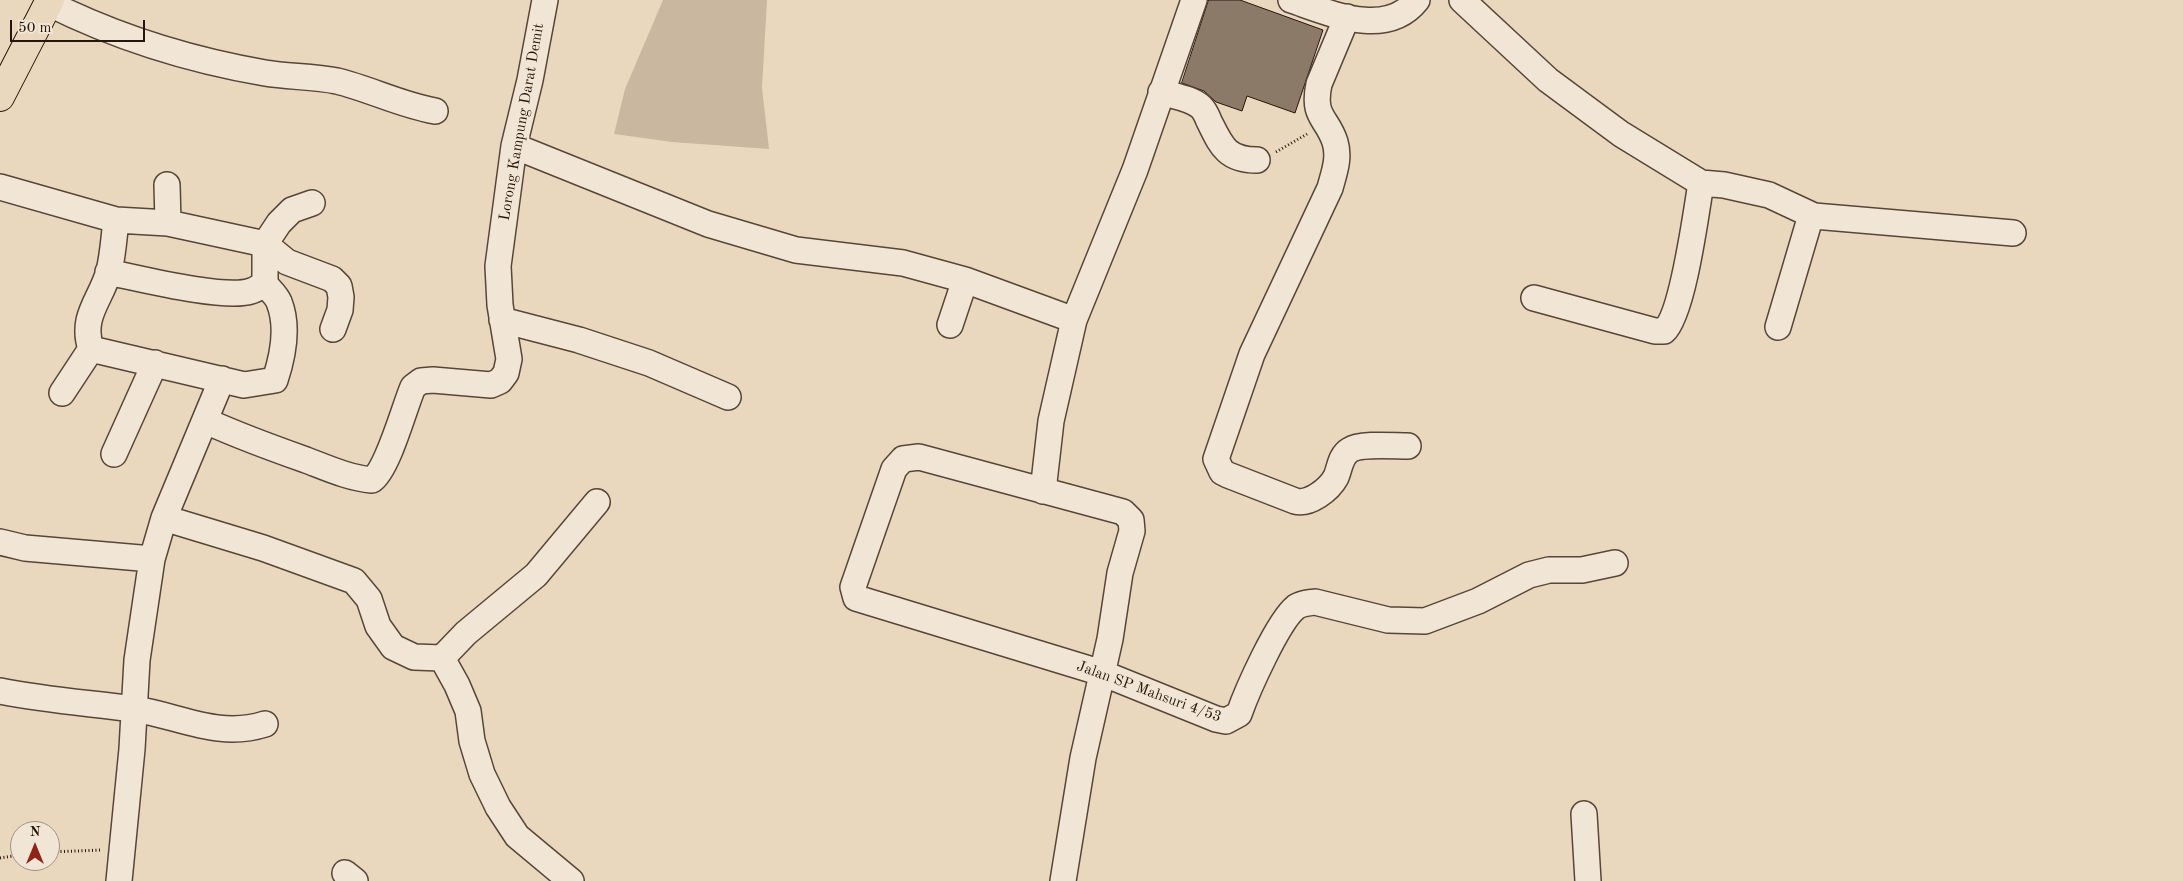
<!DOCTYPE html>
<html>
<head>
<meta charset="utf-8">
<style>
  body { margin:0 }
  #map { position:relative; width:2183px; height:881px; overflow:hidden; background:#ead8be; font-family:"Old Standard TT",serif }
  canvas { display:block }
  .north { position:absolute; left:10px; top:821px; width:50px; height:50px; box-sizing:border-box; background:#f1e6d5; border:1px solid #a09284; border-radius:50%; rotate:0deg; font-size:14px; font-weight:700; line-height:20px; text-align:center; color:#26150b }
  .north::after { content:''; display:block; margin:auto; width:18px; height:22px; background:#8f2418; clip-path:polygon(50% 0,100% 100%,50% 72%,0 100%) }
  .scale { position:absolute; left:10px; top:20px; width:135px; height:22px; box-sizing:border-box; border:2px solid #26150b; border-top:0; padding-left:6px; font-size:15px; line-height:18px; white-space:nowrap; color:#26150b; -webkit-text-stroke:4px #f1e6d5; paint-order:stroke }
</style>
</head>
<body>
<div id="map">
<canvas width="2183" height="881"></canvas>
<div class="north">N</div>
<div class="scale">50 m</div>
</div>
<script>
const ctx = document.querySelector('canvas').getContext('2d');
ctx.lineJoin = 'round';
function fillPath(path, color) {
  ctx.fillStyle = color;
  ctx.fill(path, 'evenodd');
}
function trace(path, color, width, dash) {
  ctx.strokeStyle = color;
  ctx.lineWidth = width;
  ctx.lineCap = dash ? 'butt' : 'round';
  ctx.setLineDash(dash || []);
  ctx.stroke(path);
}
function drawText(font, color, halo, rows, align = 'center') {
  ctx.font = font + ' "Old Standard TT",serif';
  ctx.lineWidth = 5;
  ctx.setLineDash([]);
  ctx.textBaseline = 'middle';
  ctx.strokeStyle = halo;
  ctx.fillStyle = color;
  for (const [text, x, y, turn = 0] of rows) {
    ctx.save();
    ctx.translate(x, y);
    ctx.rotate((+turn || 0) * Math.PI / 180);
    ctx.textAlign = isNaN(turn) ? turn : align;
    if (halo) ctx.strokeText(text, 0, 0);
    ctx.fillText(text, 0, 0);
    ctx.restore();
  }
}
fillPath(new Path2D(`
  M663,0h104l-5,88 7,61 -97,-7 -58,-8 11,-45z`), '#c9b7a0');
const building = new Path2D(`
  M1209,0h31l83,30 -28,83 -48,-17 -5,15 -26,-9 -12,-11 -22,-8z`);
fillPath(building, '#8c7a68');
trace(building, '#26150b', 1);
const minor = new Path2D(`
  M1291,0c39,13 95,39 126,0
  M1462,0l86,80 73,54 80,49 23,2 45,10 45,21 199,17
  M48,3c68,34 142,57 217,70 23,4 48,3 72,8 33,8 64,24 98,30
  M1347,17l-28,67c-7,34 8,33 16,58 5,16 -1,31 -5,46l-78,166 -36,105 6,13 6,3 67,26c14,4 34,-11 41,-24 4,-9 4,-21 14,-27 11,-7 44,-4 58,-4
  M1161,92c12,4 30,6 40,15 4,4 6,9 8,14 12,24 17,39 48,39
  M514,146l194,78 88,26 107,13 62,17 109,40
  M167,185l1,38
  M0,187l116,33 52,3 97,21 22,18 45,17 7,7 2,11 -1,13 -7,19
  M116,220c-2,17 -3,35 -7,51 -8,29 -29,45 -18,78l153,36 31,-5c8,-24 14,-53 4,-78 -2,-6 -10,-13 -14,-18
  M108,272c30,6 117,28 143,19 5,-1 9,-5 14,-7v-40l14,-21 13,-13 20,-7
  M1534,298l121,33h9c19,-17 32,-118 37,-148
  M502,320l77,20 70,23 79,34
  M950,325l15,-45
  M1778,327l31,-105 5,-6
  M62,393l29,-44
  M206,421c33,15 66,27 100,39 21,8 43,18 66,20 16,-11 32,-72 41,-93l8,-6 12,-1 58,5 9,-4 6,-8 3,-14 -9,-54 -2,-39 16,-120 16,-66 15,-80
  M114,454l41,-91
  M1043,491l8,-70 23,-101 61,-150 59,-170
  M164,518l99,30 91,33 15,18 9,27 15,21 21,10 28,1 15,27 11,26 4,30 10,33 16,33 19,29 54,45
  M0,542l25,6 127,11
  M442,658l24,-25 70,-58 61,-73
  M0,691c44,9 89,12 134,18 46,7 84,30 131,15
  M1584,814l4,67
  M345,873l10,8
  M119,881l13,-132 5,-89 15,-101 12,-41 58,-139
  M1063,881l20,-123 27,-119 10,-66 12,-42 -1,-11 -8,-8 -204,-55 -16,2 -9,10 -41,118 3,11 246,75 114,46 10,2 13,-7c8,-23 39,-93 57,-107 6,-4 12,-4 19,-5l73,18 37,1 53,-20 51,-26 20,-5h33l33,-7`);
const major = new Path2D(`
  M0,97l50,-97`);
trace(minor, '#574638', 28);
trace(major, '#26150b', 30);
trace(new Path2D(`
  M1276,152l31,-18
  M50,852l52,-2
  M0,858l20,-3`), '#26150b', 3, [1, 2.5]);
trace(minor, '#f1e6d5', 25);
trace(major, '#ead8be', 28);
drawText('15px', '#26150b', '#f1e6d5', [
  ["Lorong Kampung Darat Demit",522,122,-80],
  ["Jalan SP Mahsuri 4/53",1149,692,20]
]);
</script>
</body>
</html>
